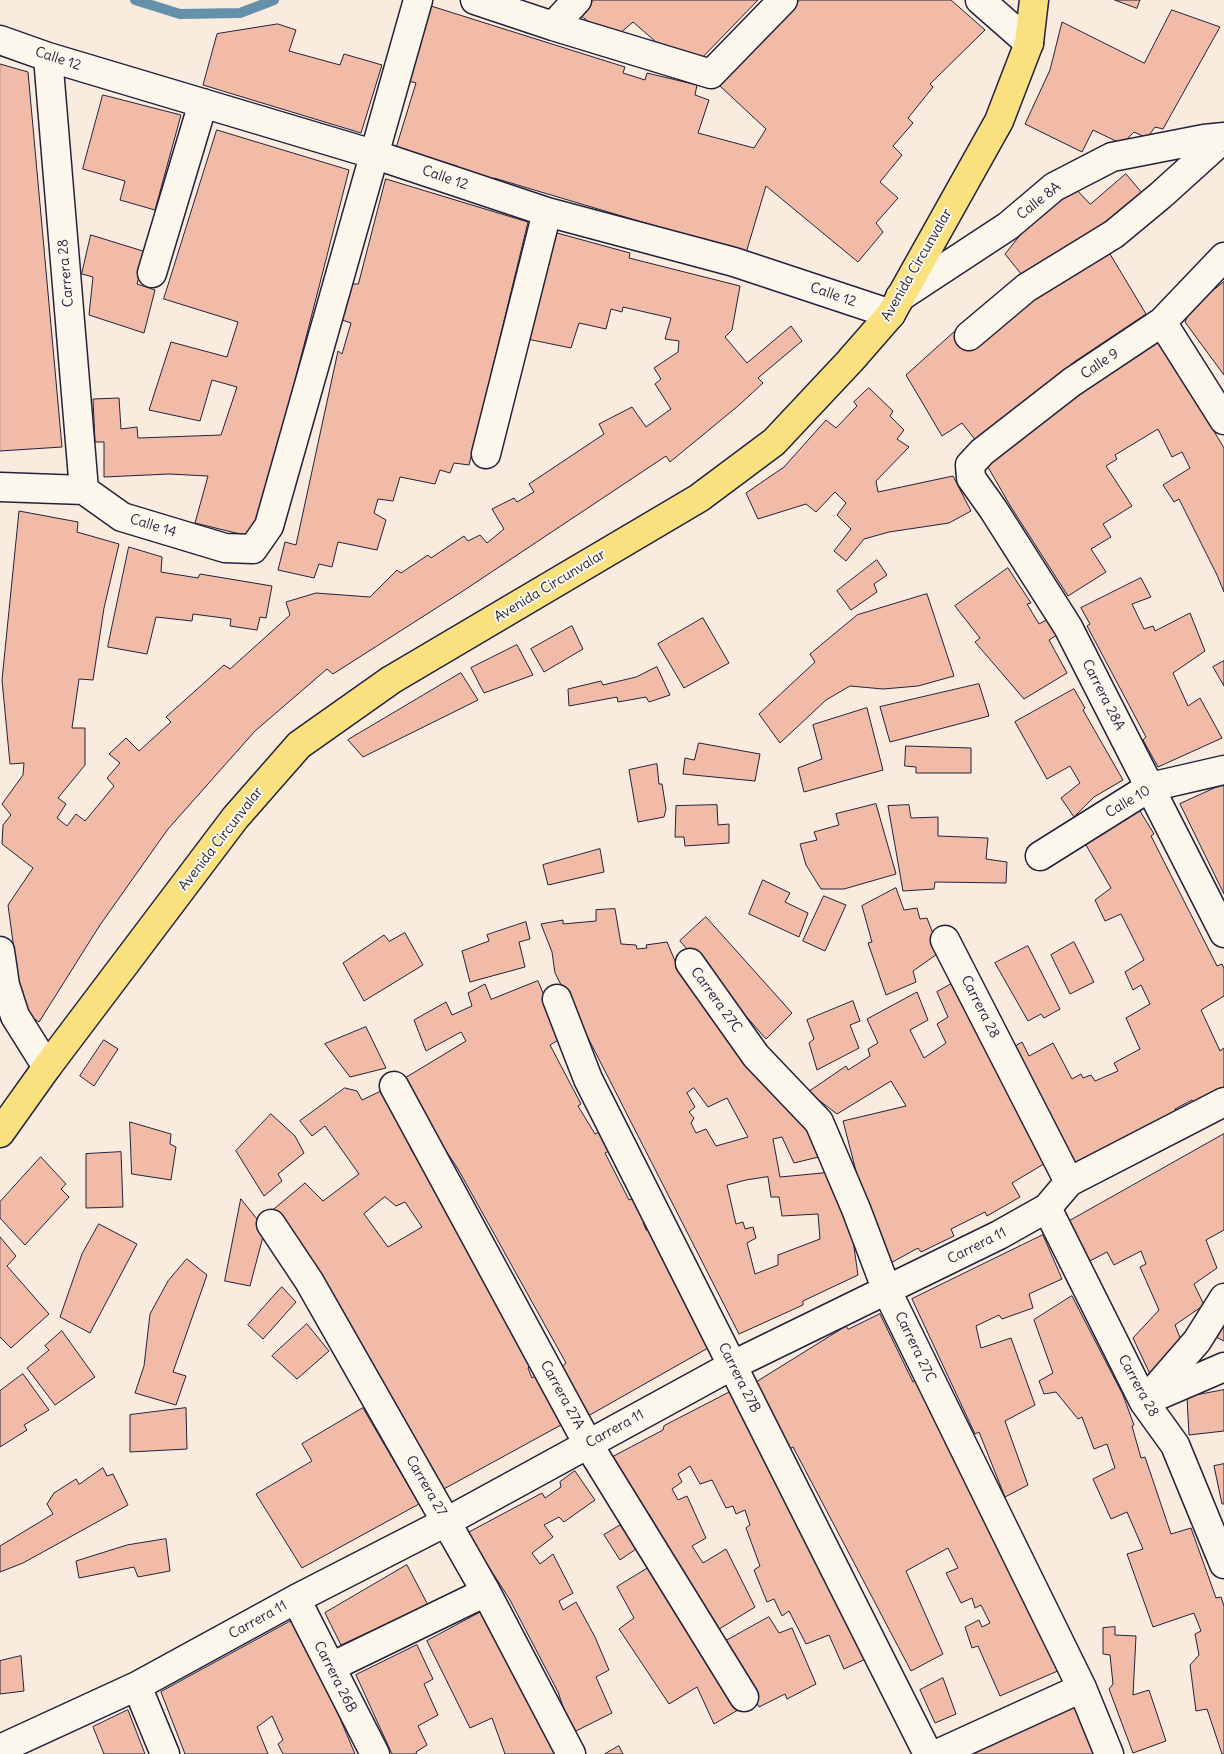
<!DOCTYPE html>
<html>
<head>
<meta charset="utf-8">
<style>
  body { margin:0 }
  canvas { display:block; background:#f9ebde }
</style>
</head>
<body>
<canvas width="1224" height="1754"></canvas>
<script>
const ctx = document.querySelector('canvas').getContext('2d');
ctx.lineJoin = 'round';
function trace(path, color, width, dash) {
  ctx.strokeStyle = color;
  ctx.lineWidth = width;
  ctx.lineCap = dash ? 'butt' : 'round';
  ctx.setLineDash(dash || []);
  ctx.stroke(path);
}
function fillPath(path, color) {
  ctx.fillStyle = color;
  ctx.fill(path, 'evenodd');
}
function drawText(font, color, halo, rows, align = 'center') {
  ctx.font = font + ' Delius,sans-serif';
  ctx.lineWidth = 4;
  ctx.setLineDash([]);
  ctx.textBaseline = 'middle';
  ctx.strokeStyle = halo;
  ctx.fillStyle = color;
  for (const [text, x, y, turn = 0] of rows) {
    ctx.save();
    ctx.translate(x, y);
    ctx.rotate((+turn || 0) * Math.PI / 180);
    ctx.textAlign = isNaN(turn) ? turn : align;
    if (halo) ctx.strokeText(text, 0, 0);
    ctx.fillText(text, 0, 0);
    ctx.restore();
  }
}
trace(new Path2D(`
  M135,0l45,14 60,-1 34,-13`), '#6590a9', 10);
const building = new Path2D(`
  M594,0h164l-61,63 -34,-15 -30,-26 -21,18 -32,-25z
  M800,0h151l34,30 -55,54 3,3 -25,31 5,5 -20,23 9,9 -22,27 18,16 -22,25 7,9 -25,30 -92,-76 -20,67 -252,-75 -2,6 -36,-13 1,-5 -61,-18 20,-65 -7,-2 22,-75 194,61 -2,6 22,7 2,-7 50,12 -2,10 14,5 -11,33 56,15 12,-19 -46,-43z
  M1115,0h25l-3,8z
  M1172,10l48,17 -57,102 -8,-2 -8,11 -13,-6 -12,12 -29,-14 -11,22 -57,-28 25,-54 12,-48 82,41z
  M278,24l18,6 -7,21 51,14 4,-11 38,11 -21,68 -158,-48 14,-51z
  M0,64l28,8 34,375 -62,4z
  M103,95l78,20 -26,95 -35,-10 5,-19 -42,-12z
  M217,130l132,40 -92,358 -13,7 -49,-12 13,-47 -39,-2 -65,3v-35h-9l-2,-43 26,-1 2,31 16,-2 1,11 83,-3 16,-48 -25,-7 -12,41 -51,-11 22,-68 56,15 11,-35 -74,-23z
  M1126,174l17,20 -117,86 -21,-26 24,-30 46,-36 15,16z
  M386,179l142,43 -59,243 -15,-2 -4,10 -10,-3 -5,14 -35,-7 -7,24 -15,-2 -4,14 12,7 -9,30 -39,-8 -6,25 -13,-3 -5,14 -36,-8 7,-28 11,3 42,-194 4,3 9,-31 -9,-3 9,-36h7z
  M557,233l73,20 -1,5 111,28 -8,44 -7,7 22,26 44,-37 11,15 -44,37 5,5 -25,23 -68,56 -4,-6 -203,135 -130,83 -6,-5 -72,62 -87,98 -68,96 -61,97 -20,-14 4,-17 -7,-7 -2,-14 2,-6 -8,-59 25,-37 -31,-24 1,-19 8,-10 -9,-11 21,-29 1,-12 -14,1 -8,-84 17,-169 59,11 -1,10 42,12 -15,64 -11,72 -14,-1 -7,49h13v37l-27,33 8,6 -9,14 10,8 9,-12 9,7 29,-35 -7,-8 13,-15 -11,-9 17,-16 13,13 32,-29 -5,-5 58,-52 6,4 60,-54 -4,-13 30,-9 54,4 27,-27 4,3 27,-18 3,3 33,-22 4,5 12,-6 7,8 17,-14 -12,-20 22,-11 3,4 17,-10 -5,-8 75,-50 -5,-10 33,-17 14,20 25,-18 -16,-25 6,-5 -7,-11 24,-16 1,-11 -14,-2 6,-21 -48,-11 -1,5 -11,-3 -5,20 -27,-6 -8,25 -44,-9z
  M91,235l55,17 -9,32 18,6 -11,43 -55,-18 4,-38 -11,-3z
  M1107,249l39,65 -72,48 -97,80 -15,-19 -20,13 -36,-61 50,-45 13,16 64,-51z
  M1224,282v93l-39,-53 7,-15z
  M1160,342l64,106v144l-7,-17 -38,-76 -5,3 -11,-17 27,-17 -8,-16 -10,5 -14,-28 -43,26 2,4 -11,7 26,40 -29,18 8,13 -20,12 15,23 -38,24 -57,-89 -26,-45 103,-73z
  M869,388l24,23 -3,5 14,14 -7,9 12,8 -33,34 2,11 75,-16 18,35 -22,12 -60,9 -25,7 -18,22 -12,-10 17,-22 -14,-14 9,-12 -11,-11 -19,20 -10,-8 -48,15 -12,-26 38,-26 42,-47 10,8 21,-22 -3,-4z
  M129,547l33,10 -1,15 37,6 2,-4 72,12 -6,32 -6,-1 -3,13 -27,-4 1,-7 -38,-5 -1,7 -36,-4 -9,37 -39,-7z
  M877,560l10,15 -13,9 3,8 -26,18 -14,-19z
  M1008,568l23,35 -4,1 12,20 9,-5 9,16 -8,5 18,33 -43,26 -49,-57 5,-4 -25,-32z
  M1141,578l10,19 -19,7 12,25 9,-3 2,5 35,-18 15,38 -32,22 15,33 12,-8 22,40 -64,29 -15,-27 3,-3 -59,-111 3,-2 -9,-16z
  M927,594l27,82 -36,10 -35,3 -33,-3 -24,14 -46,43 -21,-29 56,-52 -5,-8 47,-39z
  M703,618l26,45 -45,25 -26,-44z
  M572,626l11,23 -39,23 -13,-23z
  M517,645l16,30 -49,18 -13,-25z
  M1224,661v25l-11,-19z
  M657,667l13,28 -21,7 -3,-5 -28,5 -1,-5 -48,9 -1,-17 33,-8 2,4 33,-8z
  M461,673l17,27 -115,57 -15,-17z
  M979,684l10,32 -99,26 -10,-35z
  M1074,689l11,19 -2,2 40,70 -29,17 -20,20 -13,-19 19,-15 -10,-17 -23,13 -32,-57z
  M867,708l16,62 -79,22 -6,-24 24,-9 -9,-34z
  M699,743l61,11 -5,27 -72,-7 2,-16 9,2z
  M906,746l65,2v25h-55v-6l-11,-1z
  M657,764l2,20h3l4,25 -2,8 -26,5 -9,-52z
  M1224,784v110l-44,-90z
  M876,804l20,70 -52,15h-23l-15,-24 -6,-21 17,-4 -3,-8 25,-7 -3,-11z
  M717,805l1,20 11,-1v19l-44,3 -1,-9h-9l1,-31z
  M909,805l2,13 27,-1v19l50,2 -2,21 21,3 -1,21 -71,-1 -1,7 -31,2 -15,-85z
  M1137,806l17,28 -3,2 66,130 5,-2 2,5v27l-23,14 19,41 4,-3v44l-28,17 -4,-9 -17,9 2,4 -108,57 -62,-119 15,-9 7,14 24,-13 19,36 9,-5 2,4 8,-3 4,6 23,-10 -4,-8 26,-14 -14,-31 24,-14 -9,-19 -8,5 -8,-18 19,-12 -23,-46 -16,7 -10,-21 16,-12 -28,-48z
  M600,849l4,23 -56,13 -5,-20z
  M763,880l27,13 -5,9 23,11 -9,24 -50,-23z
  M896,888l8,22 13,-2 3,11 7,-1 13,34 -27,19 3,11 -30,13 -18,-52 4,-1 -10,-36z
  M824,896l22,9 -21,46 -22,-10z
  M615,909l6,35 15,1 1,4 10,-1 -1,-3 21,-3 11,26 157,185 -41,10 -12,-26 -9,2 7,38 63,-6 15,104 -55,26v4l-64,29 -184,-361 -3,-21 -11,-28 22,-4v4l33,-3v-11zM694,1088l14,19 19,-9 21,39 -32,9 -10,-17 -10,4 -5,-10 3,-5 -5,-6 6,-5 -8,-14zM768,1177l3,20h8l3,19 36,-2 2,25 -42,16v10l-23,9 -8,-31 9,-5 -3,-11 -8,2 -2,-7 -7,2 -9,-39 19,-5z
  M706,917l86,96 -26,26 -86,-98z
  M526,922l4,17 -11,3 6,25 -55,15 -8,-31 27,-10 -2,-6z
  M405,933l18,32 -59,36 -21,-38 41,-28 5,6z
  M1074,942l20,40 -24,12 -19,-39z
  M1028,946l32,63 -16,9 -3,-4 -13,7 -33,-58z
  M538,981l24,57 -12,7 31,59 -3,2 17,28 8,-4 10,19 -8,4 24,47 7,-3 10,23 -3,2 3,8h3l59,118 -120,68 -29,-47 7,-6 -108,-194 -58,-88 66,-40 -5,-9 -35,19 -12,-31 32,-18 6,13 20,-9 -4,-13 17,-9 6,15z
  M955,982l23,45 -3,2 37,60 35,73 -35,21 8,14 -33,19 -2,-4 -34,17 3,7 -33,16 -3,-4 -31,17 -23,-63 -21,-81 63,-15 -15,-25 -54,33 -29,-22 38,-26 2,4 22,-14 -2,-7 10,-6 -11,-24 50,-27 11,28 -18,10 14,28 22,-15 -9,-19 11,-7 -11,-25z
  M853,1001l7,20 -10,4 9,23 -42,22 -8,-27 5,-4 -7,-19z
  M366,1027l20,41 -36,9 -25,-33z
  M104,1040l14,9 -24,37 -14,-10z
  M345,1088l12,3 5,9 19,-9 33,54 -4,3 31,48 89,170 -2,2 4,10 5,-3 24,50 -119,65 -92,-166 -6,3 -75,-114 36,-30 18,18 36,-27 -34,-48 -13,10 -12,-15zM385,1197l11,9 9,-4 17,25 -34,20 -24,-33z
  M271,1114l24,22 9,17 -26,21 4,7 -18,15 -28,-45z
  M130,1122l41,12 -1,10 6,3 -5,33 -39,-6z
  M1224,1134v96l-18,10 11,28 -23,16 10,21 -29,20 8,20 -33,29 -17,-36 26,-28 -19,-43 6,-3 -5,-13 -27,14 -7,-13 -21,11 -20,-40z
  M121,1152l2,55 -37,1v-54z
  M41,1157l25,27 -5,5 8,8 -44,48 -25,-27v-16z
  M241,1199l24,30 -15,57 -25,-5z
  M99,1224l38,20 -47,89 -30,-16 22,-63z
  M1043,1235l19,44 -33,15 4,14 -31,11 -3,-4 -23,11 5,22 30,-10 24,67 -30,16 23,64 -23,12 -26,-65 -4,2 -63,-135z
  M0,1237l16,19 -9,10 42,48 -38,34 -11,-11z
  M187,1259l20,16 -34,97 13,4 -10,29 -41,-12 9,-27 6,-52 18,-33z
  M282,1287l14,15 -33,37 -15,-14z
  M1072,1296l51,99 11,30 -2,1 9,32 4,-1 26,77 20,-6 25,70 5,-1 3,9v148h-2l-15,-45 -11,2 -6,-46 9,-10 -4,-21 6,-3 -7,-18 -41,14 -26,-73 16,-5 -16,-37 -16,7 -18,-40 22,-11 -8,-24 -13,5 -12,-32 -4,2 -22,-27 -12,2 -5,-13 14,-8 -19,-53z
  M880,1314l33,68 5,-3 142,291 -60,26 -22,-50 -6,2 -7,-21 14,-7 3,7 8,-4 -9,-18 -6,3 -3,-10 -11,5 -15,-30 12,-5 -10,-20 -42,23 37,83 -32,17 -118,-224 -5,3 -32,-68 90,-56 2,3z
  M1224,1316v25l-10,-5z
  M307,1324l22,27 -32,28 -25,-23z
  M62,1331l33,46 -40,28 -28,-37 22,-18 -4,-4z
  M23,1374l26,36 -25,15 3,5 -27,17v-56z
  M1224,1390v41l-35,4 -2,-38z
  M730,1392l33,60 107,205 -26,12 -15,-34 -23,9 -17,-33 -7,5 -8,-17 -7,3 -13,-32 6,-4 -14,-38 4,-3 -5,-15 -9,4 -3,-8 -7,2 -14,-28 -12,4 -10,-18 -12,8 4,8 -10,7 6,11 9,-4 19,42 -14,8 11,17 23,-14 29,58 -39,24 -67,-117 -4,3 -35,-59 53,-28 1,-4z
  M186,1408l1,41 -57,3v-37z
  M363,1408l56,96 -117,64 -46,-74 56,-33 -10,-17z
  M1224,1464v40h-2l-8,-38z
  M103,1468l4,8 6,-2 15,31 -105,58 -23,9v-26l53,-32 -6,-10 7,-11 22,-14 3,5z
  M575,1471l20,29 -31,22 -5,-5 -15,8 9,12 -21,16 8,11 13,-10 20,39 -14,8 4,9 13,-8 19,35 14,33 -13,7 16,36 -40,20 -14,-41 -48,-92 -43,-67 75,-40 3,5 16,-11 -1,-5z
  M624,1523l15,24 -19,13 -16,-25z
  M166,1539l4,32 -32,6 -4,-10 -55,11 -3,-17 51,-16z
  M407,1565l21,40 -87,40 -16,-32z
  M653,1565l45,70 40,75 -24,14 -17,-37 -28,17 -50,-75 15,-11 -17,-31z
  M481,1612l75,142h-51l-13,-36 -22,10 -43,-87z
  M769,1617l10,16 13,-5 24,56 -29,15 -2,-5 -26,13 -35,-65z
  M291,1621l37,69 27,64h-72l-5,-10 5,-4 -11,-24 -15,11 11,27h-83l-24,-62z
  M1115,1627v8l21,1 -3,59 16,-5 17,51 -33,12 -24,-64 4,-5 -3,-29 -7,-1v-26z
  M417,1645l16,34 -9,5 14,31 -20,11 9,19 -11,7 1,2h-25l-36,-79z
  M21,1656l3,35 -24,3v-33z
  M943,1678l13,36 -21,9 -15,-33z
  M1075,1704l20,50h-124l-1,-3z
  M128,1710l17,44h-41l-11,-27z
  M619,1746l4,8h-18z`);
fillPath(building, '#f2bba7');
trace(building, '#22223b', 1);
const minor = new Path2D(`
  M475,0l78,26 158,48 72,-74
  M980,0l49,43
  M553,26l24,-26
  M0,40l48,17 325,97 174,58 187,50 157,52
  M48,57l36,433
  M1224,257l-62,65 -90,60 -90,70 -12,13 1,13 22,31 75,118 156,306
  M152,273l51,-170
  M900,297l108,-71 46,-39 58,-30 92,-18 20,-2
  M1162,322l62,98
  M969,336l57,-48 88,-54 47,-39 63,-57
  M486,454l61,-242
  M0,487l84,3 38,27 103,31 28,1 16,-23 149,-526
  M1040,856l110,-69 74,-17
  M945,940l124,242
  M0,951l5,34 10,31 32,51
  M690,963l66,93 63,66 37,87 31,82 195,397 27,66
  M557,999l31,80 340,675
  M394,1086l194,358 156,253
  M1047,1208l97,194 31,43 49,119
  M271,1224l38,57 177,311 85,162
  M1150,1399l74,-32
  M1144,1402l53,-61 27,-43
  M296,1599l79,155
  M331,1667l155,-75
  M137,1686l28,68
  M0,1749l137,-63 159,-87 150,-77 287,-157 266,-130 48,-27 22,-26 155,-80
  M937,1754l145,-66`);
const major = new Path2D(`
  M0,1133l47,-66 188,-249 64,-73 92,-65 308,-182 75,-56 76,-81 41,-47 108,-193 30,-78 5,-43`);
trace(minor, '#22223b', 31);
trace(major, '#22223b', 31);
trace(minor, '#fbf7ec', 28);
trace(major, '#fae180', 28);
drawText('14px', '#22223b', '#fbf7ec', [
  ["Calle 12",58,59,18],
  ["Calle 12",445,178,19],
  ["Calle 8A",1039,201,-38],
  ["Avenida Circunvalar",917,265,-60],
  ["Carrera 28",66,273,-95],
  ["Calle 12",833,295,19],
  ["Calle 9",1100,364,-34],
  ["Calle 14",153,526,17],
  ["Avenida Circunvalar",550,586,-31],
  ["Carrera 28A",1103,695,63],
  ["Calle 10",1128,802,-31],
  ["Avenida Circunvalar",221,839,-52],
  ["Carrera 27C",716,1000,54],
  ["Carrera 28",980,1007,63],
  ["Carrera 11",977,1246,-27],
  ["Carrera 27C",915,1347,64],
  ["Carrera 27B",739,1378,63],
  ["Carrera 28",1138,1386,61],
  ["Carrera 27A",562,1395,61],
  ["Carrera 11",615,1429,-29],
  ["Carrera 27",426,1486,60],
  ["Carrera 11",258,1620,-29],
  ["Carrera 26B",335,1677,63]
]);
</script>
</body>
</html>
